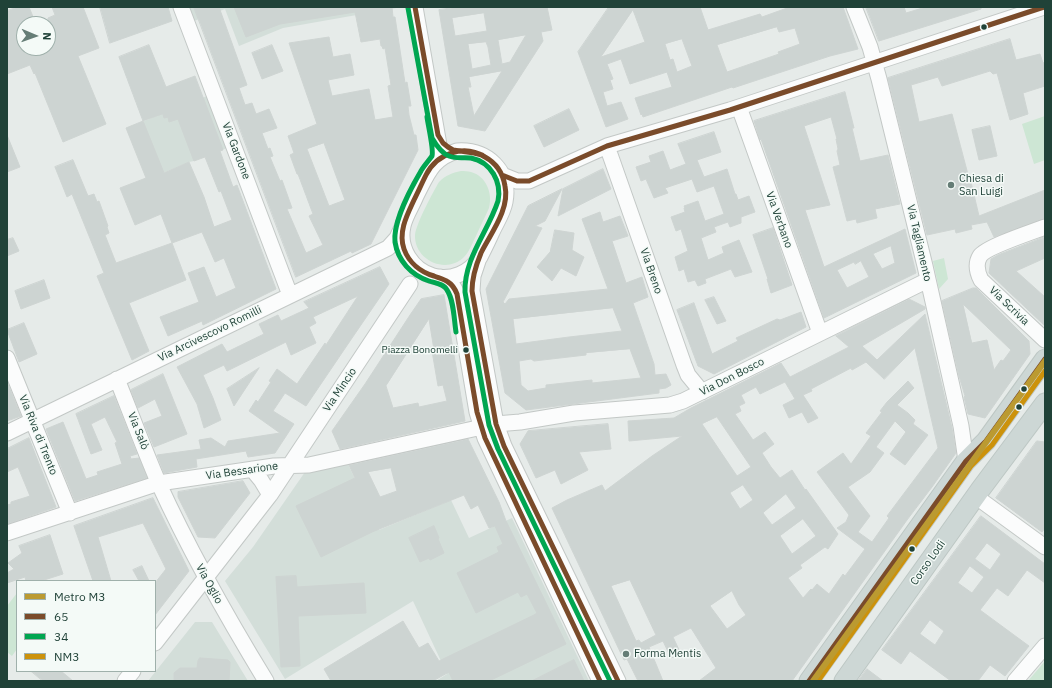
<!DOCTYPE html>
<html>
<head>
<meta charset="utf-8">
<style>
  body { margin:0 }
  #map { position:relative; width:1052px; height:688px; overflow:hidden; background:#e6ebe9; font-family:"IBM Plex Sans",sans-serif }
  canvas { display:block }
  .frame { position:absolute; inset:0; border:8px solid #204238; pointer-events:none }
  .legend { position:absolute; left:16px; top:580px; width:140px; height:92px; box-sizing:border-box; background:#f4faf7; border:1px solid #9fb0ab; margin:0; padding:5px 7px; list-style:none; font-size:12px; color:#204238 }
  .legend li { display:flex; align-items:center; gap:8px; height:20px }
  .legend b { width:20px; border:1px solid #9fb0ab }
  .north { position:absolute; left:16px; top:16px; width:40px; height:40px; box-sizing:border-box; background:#f4faf7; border:1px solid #9fb0ab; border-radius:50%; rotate:92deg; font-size:11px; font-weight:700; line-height:16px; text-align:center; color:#204238 }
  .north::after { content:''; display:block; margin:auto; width:14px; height:18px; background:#657d76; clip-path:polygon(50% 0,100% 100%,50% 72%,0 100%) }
</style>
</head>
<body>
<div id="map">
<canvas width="1052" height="688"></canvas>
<div class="frame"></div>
<ul class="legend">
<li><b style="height:5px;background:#bb9a31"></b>Metro M3</li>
<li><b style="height:5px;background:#7a4b2a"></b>65</li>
<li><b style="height:5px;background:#00a651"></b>34</li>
<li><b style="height:5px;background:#cc920b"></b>NM3</li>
</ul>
<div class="north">N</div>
</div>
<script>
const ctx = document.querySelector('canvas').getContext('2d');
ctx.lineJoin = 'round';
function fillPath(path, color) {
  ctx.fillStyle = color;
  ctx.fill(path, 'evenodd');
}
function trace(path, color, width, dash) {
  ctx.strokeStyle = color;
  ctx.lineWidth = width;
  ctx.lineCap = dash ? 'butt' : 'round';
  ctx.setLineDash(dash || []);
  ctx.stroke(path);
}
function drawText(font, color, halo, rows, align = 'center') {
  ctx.font = font + ' "IBM Plex Sans",sans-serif';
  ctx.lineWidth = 3;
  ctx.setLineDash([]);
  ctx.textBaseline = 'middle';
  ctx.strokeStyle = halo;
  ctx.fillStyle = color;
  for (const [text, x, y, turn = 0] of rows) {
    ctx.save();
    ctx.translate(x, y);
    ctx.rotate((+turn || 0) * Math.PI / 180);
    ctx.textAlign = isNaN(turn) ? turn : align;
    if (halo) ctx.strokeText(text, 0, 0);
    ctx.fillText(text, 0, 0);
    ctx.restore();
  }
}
fillPath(new Path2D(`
  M183,7h219l-119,21 -44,18 -14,-37 -36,14z
  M212,94l20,52 -38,15 -5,1 -42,18 -21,-52z
  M347,462l32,68 72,-30 18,38 43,-20 77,163h-153l11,-7 -34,-73 -128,78 -60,-98 28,-34 52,-75z
  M195,622h17l36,59h-100z`), '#d3ded9');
fillPath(new Path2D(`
  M1045,116v44l-11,4 -12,-40z
  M461,171c3,0 7,0 10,1 15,4 22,21 18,36 -4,9 -9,19 -13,28 -4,7 -6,15 -12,21 -18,18 -50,3 -49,-22 1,-11 18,-43 24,-53 7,-7 13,-9 22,-11z
  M944,258l4,21 -9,10 -6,-28z
  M17,593v56l-5,7 -5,-4v-46z
  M1045,661v20h-17z`), '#cde6d4');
const building = new Path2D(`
  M18,7h11l7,17h-12v24h24v-30l7,-3 -3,-8h31l16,41 -21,8 28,68 -43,18 -28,-69 -1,1 -4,-9 -23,9v-63z
  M100,7h68l4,14 -62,22z
  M194,7h25l28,78 -8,3 6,17 7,-2 4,11 13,-5 8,19 -15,5 6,16 2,-1 3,8 -3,1 10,24 2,-1 10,28 -5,1 19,44 17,-8 -14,-29 4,-2 -15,-40h-1l-7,-19 4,-2 -6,-17 29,-12 -28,-81 40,-6 4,20 17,-3 4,21 -26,5 4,16 37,-7 6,31 18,-3 -5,-31 3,-1 -6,-37 -2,1 -1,-3h-1l-1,-7 -19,3 -6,-30 -75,12 -34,13 -12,-30h42l1,2 12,-2h103l1,10h2l10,66 2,-1 4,24h-3l1,9 5,20h2l2,15 -47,94 -19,9 -1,-2 -55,26zM324,143l21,57 -16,6 -22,-57z
  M458,7h89l5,23 -11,2 2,9 -58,90 -27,-5 -19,-116zM484,13l3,18 -32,5 -3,-18zM526,35l-16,27 -8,2 -4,-24zM486,42l2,5 3,18 -19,4 -4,-25zM502,71l-15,24 -13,21 -6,-29h3l-2,-10z
  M609,7h91l8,23 52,-16 2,3 28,-10h53l15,42 -28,7 -97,32 -1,-1 -89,30 -1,-3 -1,1 -6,-17 37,-11 -5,-15 -37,12 -9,-25 -14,5 6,15 -3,1 3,9 -10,3 4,14 14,-4 7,17 -22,8 -28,-75zM633,10l12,32 -44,15zM777,27l2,5 16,-4 5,16 -22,8 1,2 -52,18 -10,-27zM682,39l10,27 -15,6 -4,-13 -3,1 -5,-16z
  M866,7h38l2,6 20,-6h55v2l-102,32z
  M1010,39l6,21 24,-6 3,9 2,-1v24l-22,7 5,21 -18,6 -13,-47 -4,1 -3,-3 -48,15 -4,-9 -27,8 8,37 33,-8 18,68h1l8,34 66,-26v28l-28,10 -23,9 -7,-15 -16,3 1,4 -16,4 -1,-4 -28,6 -39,-157z
  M149,45l17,42 29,-11 28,74 -3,1 13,36 4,-2 39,104 -73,36 -1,-4 -34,15 -8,-19 39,-15 -11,-29 16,-6 12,30 20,-9 -12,-30 -9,4 -13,-30 -30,11 -11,-29 -26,11 -15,-37 26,-10 -20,-50 17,-7 -24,-64zM163,114l1,4 4,-1 1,5 9,-3 16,42 11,-4 14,35 2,-1 11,29 -18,7 -10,-30 -15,-35 -25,11 -21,-52z
  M272,45l11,26 -21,8 -10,-26z
  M845,92l9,36h-2l8,33 28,-6 12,49 -25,5 2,9 -20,5 -1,-4 -9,2 -14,-54 7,-2 -3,-14 1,-2 -2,-10h1l-6,-22 -27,9 26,79 -25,5 19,57 81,-38 11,44 -92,45 -63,-179 -1,1 -6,-19zM891,246l4,17 -13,6 -9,-15zM861,261l8,16 -22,11 -10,-18 17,-8 1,2z
  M569,109l10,21 -35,17 -10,-21z
  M990,126l7,30 -18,4 -7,-30z
  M714,132l7,20 -24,8 7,17 23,-8 8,25h1l2,6 11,-4 6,16 -14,5v6l-11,4 -2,-5 -14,5 2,5 -15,6 7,22 16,-7 -2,-6 17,-7 13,32 -17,5 -4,-8 -26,10 1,4 -8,3 -3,-6 -7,2 -4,-13 -5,2 -4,-14 13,-6 -7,-22 -5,2 -5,-14 14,-5 -1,-4h1l-1,-2 14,-5 7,20 19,-7 -10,-28 -17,6 -5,-13 -27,9 3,5 -14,5 -8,-19 -5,2 -5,-14 15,-5 -2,-6 14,-5 7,19 16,-6 -8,-20z
  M7,135l13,32 -13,5z
  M73,160l15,36 6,-2 3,8 2,-1 9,25 -1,1 2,6 -4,2 11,28 56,-20 14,37 -57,23 20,48 -17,9 -35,-84 7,-3 -32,-79 -5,3 -12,-30z
  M603,169l8,20 -53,27 5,-27z
  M562,189l-17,32 -10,5 7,2 -39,74 2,2 4,-5 99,-10 -26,-70 18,-7 3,10 17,-6 8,20 -16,5 14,42 16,-6 6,20 -15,6 21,61 1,11 11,-1 5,11 -5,3 -7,1v4l-133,17 -21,-17 -19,-104 42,-83zM613,308l9,23 -53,6 -53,7 -3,-25zM630,349l11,29 -49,5v-3l-46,5v3l-18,3 -7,-6 -2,-24 12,-2 3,2 52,-6v-2z
  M773,228l19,57 -21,8 -4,-14h1l-15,-44z
  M555,230l19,3 -2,17 12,7 -8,19 -15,-8 -9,13 -15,-14 13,-15z
  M1045,237v21l-29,13 29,26v29l-56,-53 2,-14 7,-4z
  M13,238l6,13 -12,5v-16z
  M380,267l9,17 -39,57 -44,65 -21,-13 -12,18 21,13 -19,29 -27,4 -2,-6 -50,8 1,8 -33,6 -7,-18 44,-6 -2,-9 12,-2 14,9 3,-6 52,-8 -31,-22 7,-11 2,2 13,-20 -2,-1 8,-12 20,15 28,-41 1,2 32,-49 -45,21 3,6 -7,4 7,16 -25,12 -5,-13 -59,29 -3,-6 -21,10 10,23 8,22 -17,8 -7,-24 -20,-37 45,-23 5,8 37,-18 -5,-10 19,-9 3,6 28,-13 -5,-6z
  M44,280l6,18 -29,11 -6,-18z
  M973,288h3l53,53 1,13 -45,64 -17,-4 -4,-17 1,-1 -6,-20 -17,-75zM963,304l48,46 -8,11 -2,-1 -7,10 -7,-30 -15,3z
  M444,295l21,126 -125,28 -8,-18 33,-47 45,-69 11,-16zM429,319l5,31 -2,1 6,35 5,-1 4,16 -28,6 -1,-4 -25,5 -7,-22z
  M714,297l12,24 -9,3 -12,-24z
  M909,299l16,8v2l-63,37 15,14 48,-46 27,114 4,25 -24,34 -25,33 -115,161h-93l17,-13 -25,-40 -18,9 8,17 -10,4 -8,-17 -14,6 14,34h-25l-11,-22 -3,1 -72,-152 15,-8 35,-15 3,6 47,-35 30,-20 -53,5 -1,-20 46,-3 17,-10 90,-45 9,14 59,-30 -13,-11zM915,348l23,100 -51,68 2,2 -17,24 -14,-10 12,-16 -22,-29 22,-15 14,-19 -8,-6 19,-26 11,11 -16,22 15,11 23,-30 -15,-11 2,-4 -7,-7 -11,-8 17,-17 -6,-7 -21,21 -7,9 2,1 -16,21 5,3 -20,28 -8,-11 -26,19 32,43 -3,7 -9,6 28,21 -20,27 -2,-2 -14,20 -12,-10 -5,6 -1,-1 -8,9 -15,-20 14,-10 -2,-3 25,-18 3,2 10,-15 -32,-45 -1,1 -13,-20 -12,8 -9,-11 -9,-14 12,-9 -9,-12 -12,8 -18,-26 6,-3 -2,-5 6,-3 -4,-8 15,-8 4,7 25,-12 10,17 -12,6 6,13 13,-6 6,11 10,-5 -15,-23 9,-4 -1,-2 40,-21 1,2 14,-8 18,17zM717,417l34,50 -14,9 -35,-52zM743,485l10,15 -13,9 -10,-16zM786,494l10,14 -24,17 -9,-12zM803,519l13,17 -24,18 -12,-18zM630,580l26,55 -15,8 -2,-3 -3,1 -25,-55zM732,591l7,14 7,10 -19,14 -17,-23z
  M694,303l18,51 26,-13 -2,-3 41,-19 3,1 21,-8 5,15 -92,47 -16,-8 -21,-56z
  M24,323l13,31 -18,8 -12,-32z
  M259,368l-25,38 -7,-17z
  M163,374l24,60 -33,13 -10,-24 18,-7 -7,-17 -17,9 -7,-18z
  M7,382l14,34 -14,5z
  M114,396l23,58 -7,2 1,3 8,-1 8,20 -72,23 -29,-72 17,-7 23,57 12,-4 -1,-3 25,-8 -7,-21 2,-1 -12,-25 -14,7 11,26 -11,4 -15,-40z
  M608,424l3,25 -32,3 9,18 -27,14 -6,-14 -19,8 -16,-34 8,-13z
  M29,438l27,69 -49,17v-19l4,-1v-2l19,-6 -12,-29 -11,5v-23z
  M468,439l31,63 7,19 42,86 18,37 -77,37h-36l-4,-9 -16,9h-102l-7,-12 79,-48 16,27 9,-5 11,18 95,-46 3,-2 -10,-19 -6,3 -3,-5 -42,21 -19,-40 42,-21 -2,-5 6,-3 -8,-18 -6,2 -11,-23 -7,4 -7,-14 -92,37 -51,25 -25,-51 59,-28 -6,-13zM391,468l6,23 -17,6 -12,-25z
  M1037,441l8,1v86l-3,4 -46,-34z
  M243,481l7,12 -35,45 -17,-1 -20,-40v-5z
  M153,498l36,73 -34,44v-32l11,-14 -23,-46 -45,14 13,44h-18l-19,-55z
  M981,516l64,48v19l-18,-13 -19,26 -11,-8 -17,22 49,36 -24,30 -15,-11 -12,16h-27l-41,-30 -9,13 -19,-14zM987,543l14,11 -11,16 -15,-11zM970,566l14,11 -12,16 -14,-10zM930,620l14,11 -9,14 -15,-11z
  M434,526l5,12 -1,1 6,14 -14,7 -1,-2 -9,4 -11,-24z
  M50,535l13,39 -22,7h-15l-1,-4 -18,6v-10l7,-4 -6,-6 14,-10 -3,-7z
  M142,566l7,15h-10l-6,-11z
  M296,576l1,11 67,-4 2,30 -68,3 2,50 -19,1 -5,-90z
  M200,658l28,2 2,2 -1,19h-55v-8l6,-5h17l1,-7z
  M574,660l10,21h-52z
  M867,669l16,12h-25z
  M31,671h30l12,10h-30z`);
fillPath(building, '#cdd4d2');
trace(building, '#ced4d2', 1);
const minor = new Path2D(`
  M181,7l109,288
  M415,7l24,138v14
  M854,7l16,40 9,32 46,187 36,160 5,35
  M739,107l81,226
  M607,146l77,219 4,10 14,17
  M457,151c30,-2 54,20 48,51 -2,11 -9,21 -13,30 -4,9 -8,17 -12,25 -10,16 -29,24 -47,19 -21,-6 -35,-28 -30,-50 2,-10 9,-20 13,-30 11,-21 16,-38 41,-45z
  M502,175l15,6h12l78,-35 123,-36 314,-103
  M1045,227c-13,5 -59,20 -65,29 -5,8 -3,16 1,24l64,60
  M479,258l-6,18 -1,15 24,133 8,22 114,235
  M440,277c9,5 13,7 17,17l20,118 8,26 115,243
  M7,358l63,155
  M117,379c14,35 27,70 42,105 31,68 68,133 107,197
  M7,433l381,-185 9,-10 6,-13
  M252,469l9,11 9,15
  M975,496l70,51
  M7,533l152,-50 115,-17 35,-1 187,-41 24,-2 54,-9 96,-8 13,-4 245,-121
  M155,643l115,-148 140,-211
  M125,681l8,-10
  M1015,681l30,-35`);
const major = new Path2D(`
  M809,681l157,-220 20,-20 59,-82
  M844,681l136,-191 65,-87`);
trace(minor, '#c3c8c6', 17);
trace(major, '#bdc7c4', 21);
trace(minor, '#fbfcfc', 15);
trace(major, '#cdd7d5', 19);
trace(new Path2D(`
  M415,7l23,128 5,8 5,4 5,3 21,3 8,2
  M502,175l15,6h12l78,-35 123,-36 314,-103
  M600,681l-115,-243 -8,-26 -20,-118c-2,-5 -4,-9 -9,-12 -4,-3 -9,-4 -14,-6 -13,-4 -25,-13 -30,-27 -6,-17 3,-34 10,-49 4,-8 8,-17 12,-25 11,-22 38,-31 59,-18 11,6 18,17 20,29 5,23 -14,47 -24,67 -5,12 -9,25 -9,38l24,133 8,22 114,235
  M809,681l157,-220 20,-20 59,-82`), '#7a4b2a', 5);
trace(new Path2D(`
  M408,8l24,130c4,7 9,15 17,18 7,3 15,1 22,2 20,4 31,24 27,43 -10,31 -34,57 -33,91l24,133 9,24 112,232
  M427,117c1,8 7,33 5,39 -2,3 -9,11 -11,15 -10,17 -28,51 -26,71 3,19 16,33 34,39 6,2 15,3 18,9 7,10 7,30 9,42`), '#00a651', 5);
trace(new Path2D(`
  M818,681l153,-215 21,-21 53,-74`), '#cc920b', 5);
trace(new Path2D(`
  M813,681l232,-320`), '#bb9a31', 6);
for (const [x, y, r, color] of [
  [984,27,3.5,"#204238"],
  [951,185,4,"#657d76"],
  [466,350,3.5,"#204238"],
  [1024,389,3.5,"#204238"],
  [1019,407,3.5,"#204238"],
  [912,549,3.5,"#204238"],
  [626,654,4,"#657d76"]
]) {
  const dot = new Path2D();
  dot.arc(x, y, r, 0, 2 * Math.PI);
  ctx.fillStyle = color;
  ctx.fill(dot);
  trace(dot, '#f4faf7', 1.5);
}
drawText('10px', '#204238', '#f4faf7', [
  ["Piazza Bonomelli",458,350]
], 'right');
drawText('11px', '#204238', '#f4faf7', [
  ["Via Gardone",236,151,69],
  ["Via Verbano",779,220,70],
  ["Via Tagliamento",919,243,77],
  ["Via Breno",651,271,71],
  ["Via Scrivia",1009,306,44],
  ["Via Arcivescovo Romilli",210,334,-26],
  ["Via Don Bosco",732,377,-27],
  ["Via Mincio",340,390,-56],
  ["Via Salò",138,431,68],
  ["Via Riva di Trento",38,435,68],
  ["Via Bessarione",242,471,-8],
  ["Corso Lodi",928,563,-55],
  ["Via Oglio",209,584,61]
]);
drawText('11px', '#204238', '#f4faf7', [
  ["Chiesa di",959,179],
  ["San Luigi",959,192],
  ["Forma Mentis",634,654]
], 'left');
</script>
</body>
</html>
